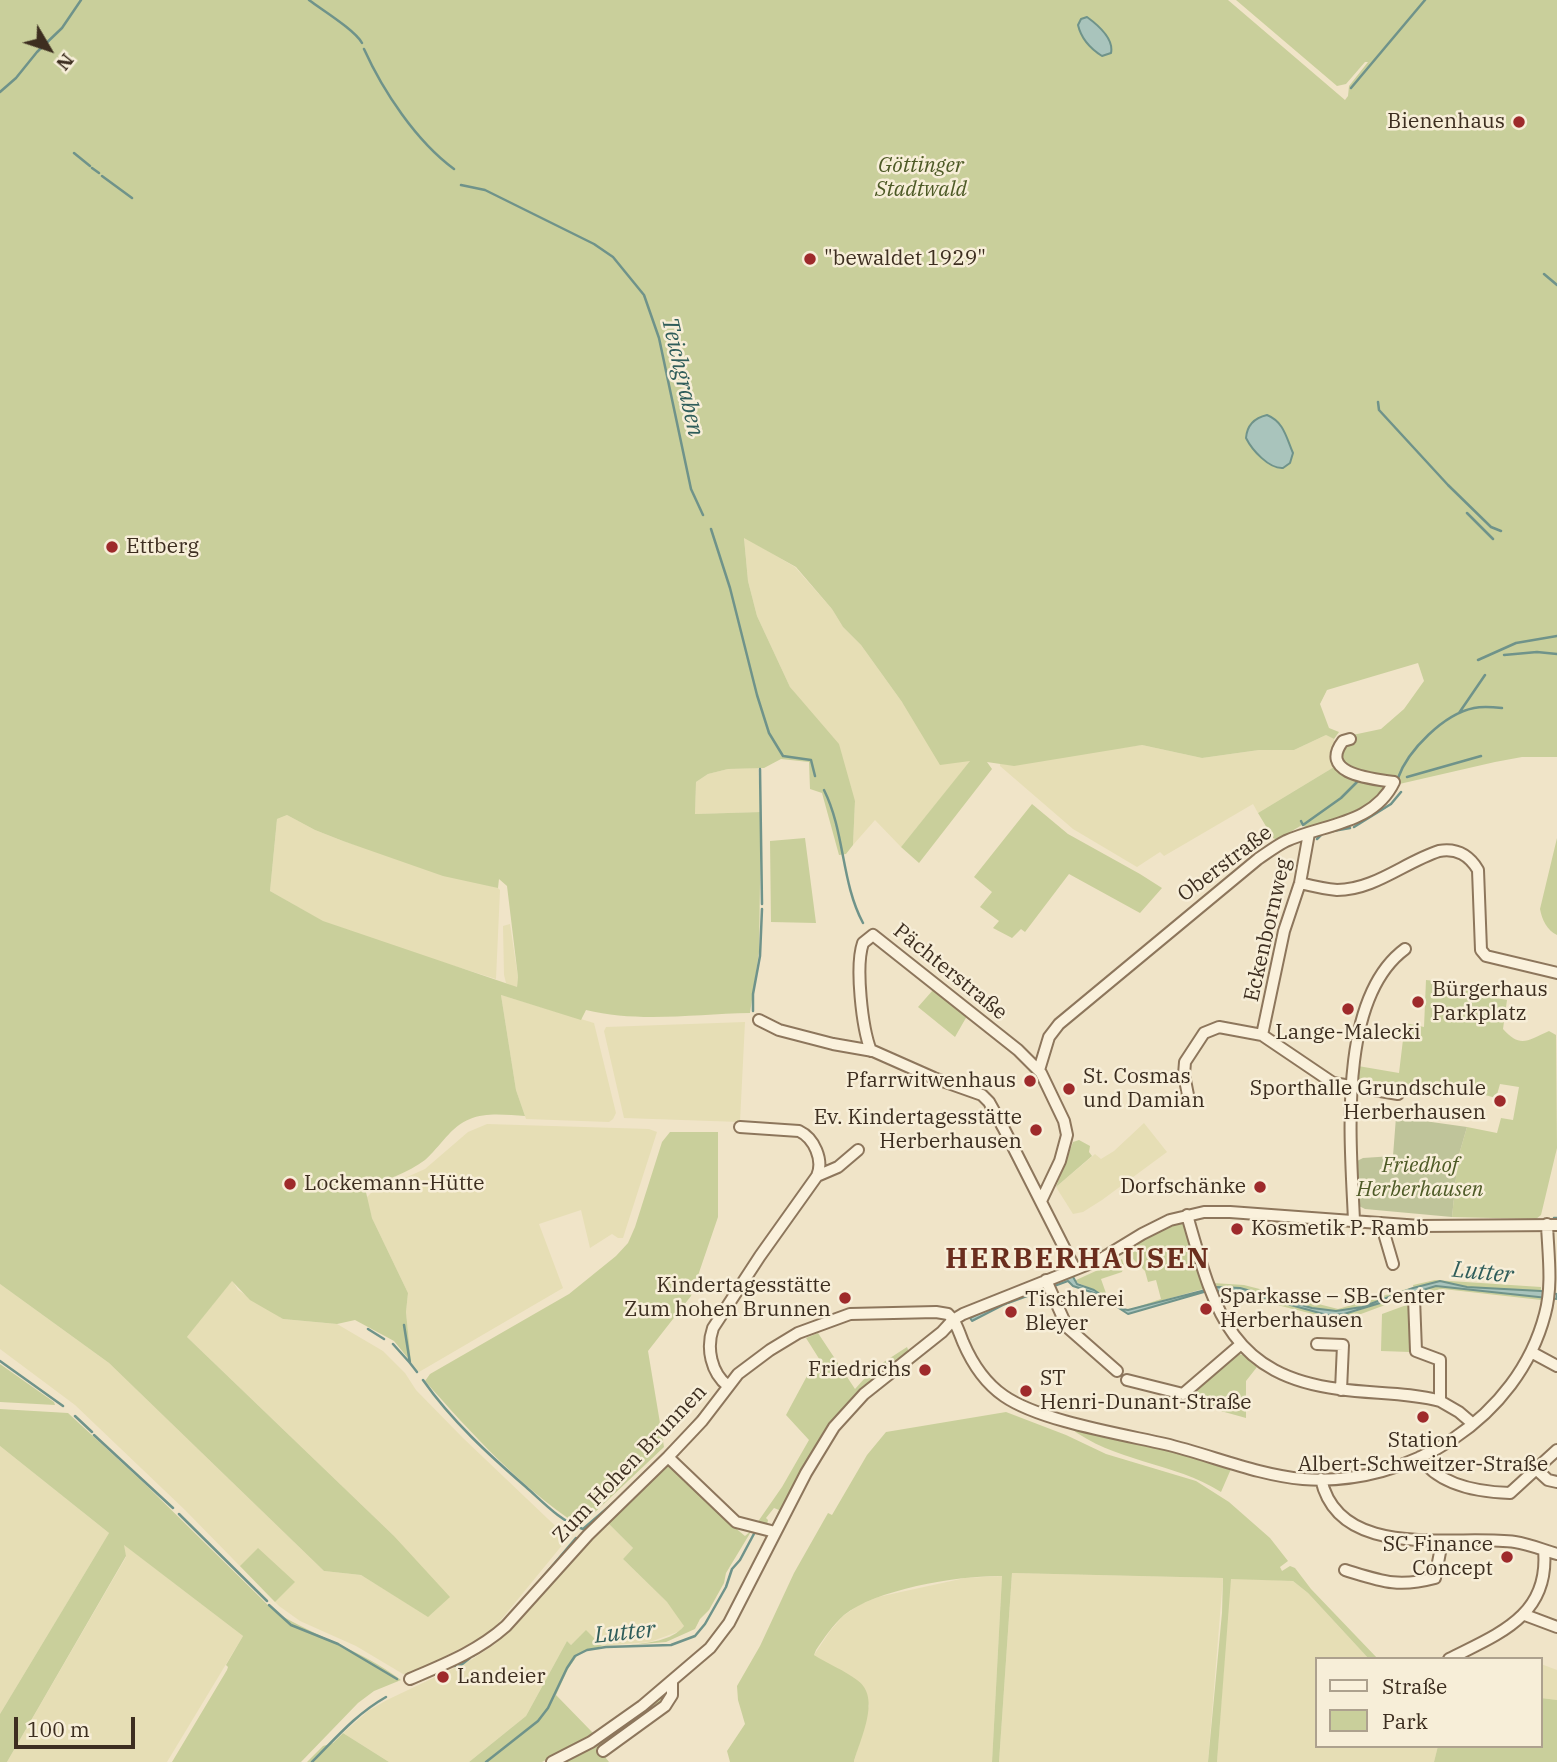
<!DOCTYPE html>
<html>
<head>
<meta charset="utf-8">
<style>
  body { margin:0 }
  #map { position:relative; width:1557px; height:1762px; overflow:hidden; background:#f0e4c8; font-family:"IBM Plex Serif",serif }
  canvas { display:block }
  .legend { position:absolute; left:1315px; top:1657px; width:228px; height:91px; box-sizing:border-box; background:#f7eed8; border:2px solid #ada18e; margin:0; padding:9px 12px; list-style:none; font-size:21px; color:#3d2e20 }
  .legend li { display:flex; align-items:center; gap:14px; height:35px }
  .legend b { width:35px; border:2px solid #ada18e }
  .north { position:absolute; left:14px; top:14px; width:70px; height:70px; -webkit-text-stroke:5px #f7eed8; paint-order:stroke; rotate:129deg; font-size:19px; font-weight:700; line-height:28px; text-align:center; color:#3d2e20 }
  .north::after { content:''; display:block; margin:auto; width:24px; height:32px; background:#3d2e20; clip-path:polygon(50% 0,100% 100%,50% 72%,0 100%) }
  .scale { position:absolute; left:14px; top:1717px; width:121px; height:32px; box-sizing:border-box; border:4px solid #3d2e20; border-top:0; padding-left:9px; font-size:21px; line-height:24px; white-space:nowrap; color:#3d2e20; -webkit-text-stroke:5px #f7eed8; paint-order:stroke }
</style>
</head>
<body>
<div id="map">
<canvas width="1557" height="1762"></canvas>
<ul class="legend">
<li><b style="height:9px;background:#faf1dc"></b>Straße</li>
<li><b style="height:19px;background:#c9cf9b"></b>Park</li>
</ul>
<div class="north">N</div>
<div class="scale">100 m</div>
</div>
<script>
const ctx = document.querySelector('canvas').getContext('2d');
ctx.lineJoin = 'round';
function fillPath(path, color) {
  ctx.fillStyle = color;
  ctx.fill(path, 'evenodd');
}
function trace(path, color, width, dash) {
  ctx.strokeStyle = color;
  ctx.lineWidth = width;
  ctx.lineCap = dash ? 'butt' : 'round';
  ctx.setLineDash(dash || []);
  ctx.stroke(path);
}
function drawText(font, color, halo, rows, align = 'center') {
  ctx.font = font + ' "IBM Plex Serif",serif';
  ctx.lineWidth = 5;
  ctx.setLineDash([]);
  ctx.textBaseline = 'middle';
  ctx.strokeStyle = halo;
  ctx.fillStyle = color;
  for (const [text, x, y, turn = 0] of rows) {
    ctx.save();
    ctx.translate(x, y);
    ctx.rotate((+turn || 0) * Math.PI / 180);
    ctx.textAlign = isNaN(turn) ? turn : align;
    if (halo) ctx.strokeText(text, 0, 0);
    ctx.fillText(text, 0, 0);
    ctx.restore();
  }
}
fillPath(new Path2D(`
  M744,537l51,30 37,42 11,18 18,18 41,57 69,59 -70,86 -26,-27 -22,25 2,-44 -56,-102 -9,-12 -33,-71 -9,-35z
  M1326,735l8,4v28l-76,46 -5,-9 -89,52 -4,-4 -23,15 -64,-38 -73,-63v-3l142,-18 60,13 57,-8h35z
  M758,768l3,44 -66,2 1,-32 12,-8 20,-5z
  M287,815l28,15 28,11 155,47 2,2 -4,89 -103,-32 -71,-26 -52,-30 7,-72z
  M510,924l8,53 -1,11 -11,-5 -2,-8 -1,-49z
  M501,995l93,28 22,90 -3,6 -4,3 -83,-3 -10,-29z
  M745,1022l-5,100 -116,-4 -20,-87 2,-4z
  M1144,1123l23,29 -65,48 -19,12 -10,2 -17,-27 39,-33 6,5 13,-8z
  M487,1124l162,5 8,3 -34,106h-5l-6,-4 -22,14 -9,-38 -42,14 24,64 -144,84 -8,-10 -5,-50 2,-19 -36,-75 -6,-20 5,-5 54,-24 43,-37z
  M232,1280l6,10 45,29 54,5 46,27 22,22 11,17 47,48 105,100 -72,88 -14,11 -70,37h-9l-47,-28 -56,-25 -21,-15 -94,-96 -110,-105 -75,-56v-65l109,79 215,208 37,4 67,41 -35,-81 -206,-198z
  M0,1446l109,87 -109,181z
  M607,1522l26,26 -10,11 44,43 16,20 1,4 -4,5 -30,11 -48,4 -16,-15 -15,14 -4,-4 -41,75 -57,46h-80l-46,-29 25,-22 19,-11 84,-40 24,-16z
  M123,1544l120,92 -76,126h-160l119,-205z
  M1012,1573l211,5 -15,184h-209z
  M1002,1576l-10,186h-138l15,-57 -41,-40 -14,-10 16,-24 13,-15 16,-11 19,-8 87,-19z
  M1230,1578l63,3 15,12 61,66h-52v87h121l-4,16h-217z
  M1541,1664l16,6v30l-16,-2z`), '#e6deb5');
fillPath(new Path2D(`
  M0,0h1228l117,100 3,-4 1,-10 19,-24h-3l-19,22 -9,2 -101,-86h321v757h-35l-27,5 -100,23 -25,23 -64,22 -4,-9v4l-25,15 -4,-2 -15,-25 76,-46 9,8 13,5 1,-6 -16,-13 2,-24 38,-8 23,-20 20,-28 -6,-18 -91,27 -7,14 9,24 10,4 -5,7 -8,-4 -32,15h-35l-57,8 -60,-13 -128,21 -27,-4 5,7 -73,94 -18,-16 69,-86 -30,4 -38,-63 -41,-57 -18,-18 -11,-18 -36,-42 -52,-29 4,43 9,35 33,71 49,57 16,57 -2,44 -7,9 -7,1 -17,-62 -12,-4 -1,-27 -28,-3 -17,9 -36,1 -20,5 -12,8 -1,32 66,-2 -2,140 -9,61c-54,1 -112,10 -164,-3l-5,10 -80,-25 15,95 9,26c-17,-1 -39,-4 -55,3 -19,7 -30,28 -45,41 -17,13 -40,20 -60,28l7,30 36,75 -2,19 5,50 -17,-21 -39,-21 -18,4 -54,-5 -33,-19 -18,-19 -45,56 206,198 57,62 -22,20 -67,-42 -37,-4 -215,-208 -109,-79zM287,815l28,15 28,11 100,35 55,12 1,-9 8,7 11,91 -1,10 -194,-66 -53,-30 7,-72z
  M1032,804l36,30 72,40 22,14 -22,25 -71,-39 -44,58 -4,-3 -9,9 -19,-10 6,-7 -19,-14 12,-15 -18,-15z
  M805,838l11,85 -45,-1 -1,-81z
  M1557,838v97c-10,-5 -15,-15 -17,-26z
  M1426,980l44,5 6,9 31,6 -4,29c17,19 24,12 46,2l7,4 1,113 -16,67 -5,4 -84,-2 6,-59 9,-31 30,6 4,-15 12,2 6,-33 -19,-3 -4,14 -22,-6v-3l-9,-2 -1,2 -19,-3v-3l-10,-2 -1,2 -10,-1 -4,12 -29,-4 1,-7 -27,-3 -2,7 -5,-3v-18l41,7 6,-50 19,4z
  M933,990l34,26 -12,21 -37,-30z
  M670,1132h48v85l-27,79 -43,55 16,96 -72,68 -14,10c-59,-39 -106,-91 -153,-144l5,-7 139,-80 47,-38 12,-13 7,-16 27,-85z
  M1079,1140l11,6 -1,6 3,4 -36,31 17,-45z
  M1176,1222l7,2 20,65 -75,21 33,-11 -5,-19 -8,2 -3,-11 -17,-17 1,-7z
  M1122,1259l2,6 -2,7 -21,7 7,20 -14,-9 -20,-9z
  M1435,1280l106,7v13l-98,-11 -28,5 -2,-9z
  M1213,1283l31,2 94,24 72,-21v2l-55,18 -1,4 57,-19 1,2 -51,19 -32,4 -84,-21 -25,-2z
  M1412,1303l2,42 -4,7 -29,-1 1,-37z
  M818,1333l37,56 18,-20 34,-22 2,5 -32,26 -75,94 -25,48 -4,4 6,-14 -5,-2 -8,10 2,2 -1,5 -10,-2 25,-36 27,-47 -23,-25 21,-39 16,-11 -17,-27z
  M1239,1354l4,1 14,12 -11,14v37l-54,-15 2,-10z
  M0,1364l54,38 1,3 -55,-3z
  M0,1409l68,4 78,72 128,126c43,27 86,38 127,69l-27,11 -16,12 -57,59h-129l55,-92 1,-3 -2,-2 17,-29 -119,-91 2,11 -119,206h-7v-48l109,-181 -109,-87z
  M1006,1412l60,23 40,19 90,27 33,21 41,36 18,23 -8,6 2,4 8,-5 5,2 16,21 67,70h-9l-61,-66 -15,-12 -62,-2 -14,183h-9l14,-149 1,-35 -211,-5 -13,189h-7l10,-186c-41,-1 -126,13 -158,39 -11,10 -20,23 -28,35l-2,5c14,9 30,15 43,25 25,17 3,59 -3,82h-124l-3,-11 18,-27 -7,-24 -1,-14 23,-40 34,-73 34,-60 4,2 35,-60 19,-23z
  M1069,1427l125,28 37,14 -10,23c-47,-30 -108,-30 -152,-65z
  M669,1463l70,68 6,5 7,-6 -26,43 -2,10 -15,27 -9,9 -5,10 -29,13 -36,3c17,-2 42,-4 54,-19l-17,-24 -44,-43 10,-11 -26,-26z
  M258,1548l37,34 -20,20 -35,-36z
  M586,1630l16,16 -23,7 -11,16 -12,26 37,38 -21,14 -30,15h-73l57,-46 41,-75 4,4z
  M669,1690l-1,10 -66,53 7,9h-46l67,-41 2,2 3,-2 -1,-3z
  M1541,1698l16,2v62h-123l4,-16h103z
  M343,1733l46,29h-82l16,-16 10,-3z`), '#c9cf9b');
fillPath(new Path2D(`
  M1396,1117l71,10 -9,31 -6,59 -87,-8 -6,-3 -2,-45 6,-3 30,-2z`), '#bfc49a');
const water = new Path2D(`
  M1087,17c11,8 27,22 24,36l-9,3c-11,-7 -21,-18 -24,-31l3,-6z
  M1267,415c17,7 19,22 26,38l-3,10 -7,5c-14,1 -31,-18 -37,-30 1,-13 8,-20 21,-23z
  M1072,1275l5,9 17,6 28,19 6,1 89,-23 23,1 72,20 24,3 26,-4 51,-19 27,-7 27,6 74,4 16,3v5l-121,-13 -92,28 -17,1 -80,-22 -23,-2 -20,1 -76,22 -31,-20 -24,-8 -5,-5 -65,24 -31,16 -2,-3 35,-18z`);
fillPath(water, '#a9c4bc');
trace(water, '#6f938a', 2);
trace(new Path2D(`
  M309,0c13,10 46,30 53,43
  M364,49c19,42 52,92 90,120
  M1351,88l74,-88
  M0,92l16,-14 21,-26 25,-24 19,-28
  M74,153l16,13
  M92,168l7,5
  M102,176l30,22
  M461,185l24,5 109,54 19,13 31,38 15,43 32,151 12,26
  M1544,274l13,11
  M1378,402l1,8 69,75 43,42 10,4
  M1467,513l26,26
  M711,529l19,59 27,107 12,38 14,23 28,4 4,16
  M1504,655l33,-3 20,2
  M1478,660l38,-17 41,-7
  M1459,713l26,-38
  M760,769l2,135
  M1393,777l5,1c10,-28 46,-64 76,-70 9,-2 19,-1 28,0
  M1407,777l74,-21
  M824,790c21,42 17,92 39,133
  M1301,821l2,4 38,-27 17,-17
  M1354,827l37,-23 10,-12
  M1333,831l17,-3
  M1317,839l6,-6
  M753,1011v-17l7,-38 2,-47
  M1554,1218h3
  M404,1325l6,38 7,9
  M368,1329l16,10
  M393,1344l17,19
  M0,1361l63,45
  M423,1380c28,40 66,75 103,107 17,15 34,34 57,42l36,-31
  M75,1416l17,16
  M683,1434l21,-24
  M94,1435l79,73
  M179,1514l88,87
  M542,1578l34,-40
  M269,1605l22,20 47,19 59,35
  M473,1656l26,-18
  M454,1666l7,-1 9,-7
  M312,1762c24,-24 44,-48 74,-65
  M486,1762l52,-41 10,-13 19,-40 8,-12 12,-6 19,-3 65,-2 24,-9 10,-12 21,-37 6,-18 8,-9 16,-30`), '#6f938a', 2.5);
const minor = new Path2D(`
  M1309,833l-9,50 -16,48 -22,104 71,48 65,11
  M1300,883c12,3 25,6 37,7 37,0 68,-28 102,-39 18,-3 30,4 39,19l3,80 5,6 71,17
  M759,1020l20,10 54,14 40,7 61,27 48,17 7,7 15,27 71,140
  M871,1051c-9,-23 -16,-85 -8,-108l10,-8 145,115 23,23 23,48 3,14 -7,26 -19,40
  M1039,1070l10,-33 10,-13 199,-165c9,-6 18,-13 28,-18 38,-17 88,-17 108,-59 -19,-3 -77,-7 -51,-41l7,-2
  M1188,1095l-4,-20 1,-13 19,-29 15,-6 43,8
  M817,1176l21,-9 20,-17
  M1187,1215c27,94 42,160 152,174 33,5 69,3 101,12l19,11 14,12
  M1354,1221c-3,-76 -18,-221 51,-272
  M1381,1223l12,41
  M1046,1280l21,47 50,44
  M1414,1298l2,53 24,9v41
  M1317,1344l26,1 -2,45
  M1531,1352l26,14
  M1127,1380l56,14 57,-49
  M728,1386c-17,-13 -22,-38 -15,-58l47,-72 57,-80c7,-16 -3,-38 -18,-45l-59,-4
  M668,1457l68,65 39,10
  M1420,1457c19,29 58,35 90,36l47,-43
  M1536,1469l12,11 9,2
  M1321,1479c18,83 134,55 194,63 14,2 28,8 42,12
  M1345,1570c36,11 52,18 90,8l7,-36
  M1525,1615l32,12
  M1449,1659c49,-25 101,-43 95,-109
  M410,1679c35,-15 68,-28 96,-53l82,-91 80,-78 34,-36 36,-47 32,-24 28,-17 52,-19 86,-2 12,2c8,7 11,18 15,28 9,21 22,41 41,54 36,25 117,38 161,48 46,11 92,31 138,35 106,8 215,-61 242,-165 8,-29 3,-61 2,-90
  M603,1751l62,-45 7,-11v-14
  M552,1762l39,-20 51,-36 68,-58 19,-25 77,-150 28,-46 30,-33 78,-62 11,-12 10,-6 138,-55 41,-25 28,-14 34,-8h26l190,14 137,-1`);
trace(minor, '#8d765c', 14);
trace(minor, '#faf1dc', 10);
for (const [x, y, r, color] of [
  [1519,122,7,"#9e2a2b"],
  [810,259,7,"#9e2a2b"],
  [112,547,7,"#9e2a2b"],
  [1418,1002,7,"#9e2a2b"],
  [1348,1009,7,"#9e2a2b"],
  [1030,1081,7,"#9e2a2b"],
  [1069,1089,7,"#9e2a2b"],
  [1500,1101,7,"#9e2a2b"],
  [1036,1130,7,"#9e2a2b"],
  [290,1184,7,"#9e2a2b"],
  [1260,1187,7,"#9e2a2b"],
  [1237,1229,7,"#9e2a2b"],
  [845,1298,7,"#9e2a2b"],
  [1206,1309,7,"#9e2a2b"],
  [1011,1312,7,"#9e2a2b"],
  [925,1370,7,"#9e2a2b"],
  [1026,1391,7,"#9e2a2b"],
  [1423,1417,7,"#9e2a2b"],
  [1507,1557,7,"#9e2a2b"],
  [443,1677,7,"#9e2a2b"]
]) {
  const dot = new Path2D();
  dot.arc(x, y, r, 0, 2 * Math.PI);
  ctx.fillStyle = color;
  ctx.fill(dot);
  trace(dot, '#f7eed8', 2.5);
}
drawText('21px', '#3d2e20', '#f7eed8', [
  ["Bienenhaus",1505,122,"right"],
  ["\"bewaldet 1929\"",824,259],
  ["Ettberg",126,547],
  ["Bürgerhaus",1432,990],
  ["Parkplatz",1432,1014],
  ["Lange-Malecki",1348,1033,"center"],
  ["St. Cosmas",1083,1077],
  ["und Damian",1083,1101],
  ["Pfarrwitwenhaus",1016,1081,"right"],
  ["Sporthalle Grundschule",1486,1089,"right"],
  ["Herberhausen",1486,1113,"right"],
  ["Ev. Kindertagesstätte",1022,1118,"right"],
  ["Herberhausen",1022,1142,"right"],
  ["Lockemann-Hütte",304,1184],
  ["Dorfschänke",1246,1187,"right"],
  ["Kosmetik P. Ramb",1251,1229],
  ["Kindertagesstätte",831,1286,"right"],
  ["Zum hohen Brunnen",831,1310,"right"],
  ["Sparkasse – SB-Center",1220,1297],
  ["Herberhausen",1220,1321],
  ["Tischlerei",1025,1300],
  ["Bleyer",1025,1324],
  ["Friedrichs",911,1370,"right"],
  ["ST",1040,1379],
  ["Henri-Dunant-Straße",1040,1403],
  ["Station",1423,1441,"center"],
  ["Albert-Schweitzer-Straße",1423,1465,"center"],
  ["SC Finance",1493,1545,"right"],
  ["Concept",1493,1569,"right"],
  ["Landeier",457,1677]
], 'left');
drawText('italic 21px', '#4d5a26', '#f7eed8', [
  ["Göttinger",921,166],
  ["Stadtwald",921,190],
  ["Friedhof",1420,1166],
  ["Herberhausen",1420,1190]
]);
drawText('21px', '#3d2e20', '#f7eed8', [
  ["Oberstraße",1225,864,-37],
  ["Eckenbornweg",1268,930,-77],
  ["Pächterstraße",950,972,39],
  ["Zum Hohen Brunnen",630,1464,-46]
]);
drawText('italic 23px', '#2f5d5a', '#f7eed8', [
  ["Teichgraben",682,377,77],
  ["Lutter",1483,1273,6],
  ["Lutter",625,1633,-6]
]);
ctx.letterSpacing = '2px';
drawText('bold 28px', '#6b2e1e', '#f7eed8', [
  ["HERBERHAUSEN",1078,1260]
]);
ctx.letterSpacing = '0px';
</script>
</body>
</html>
